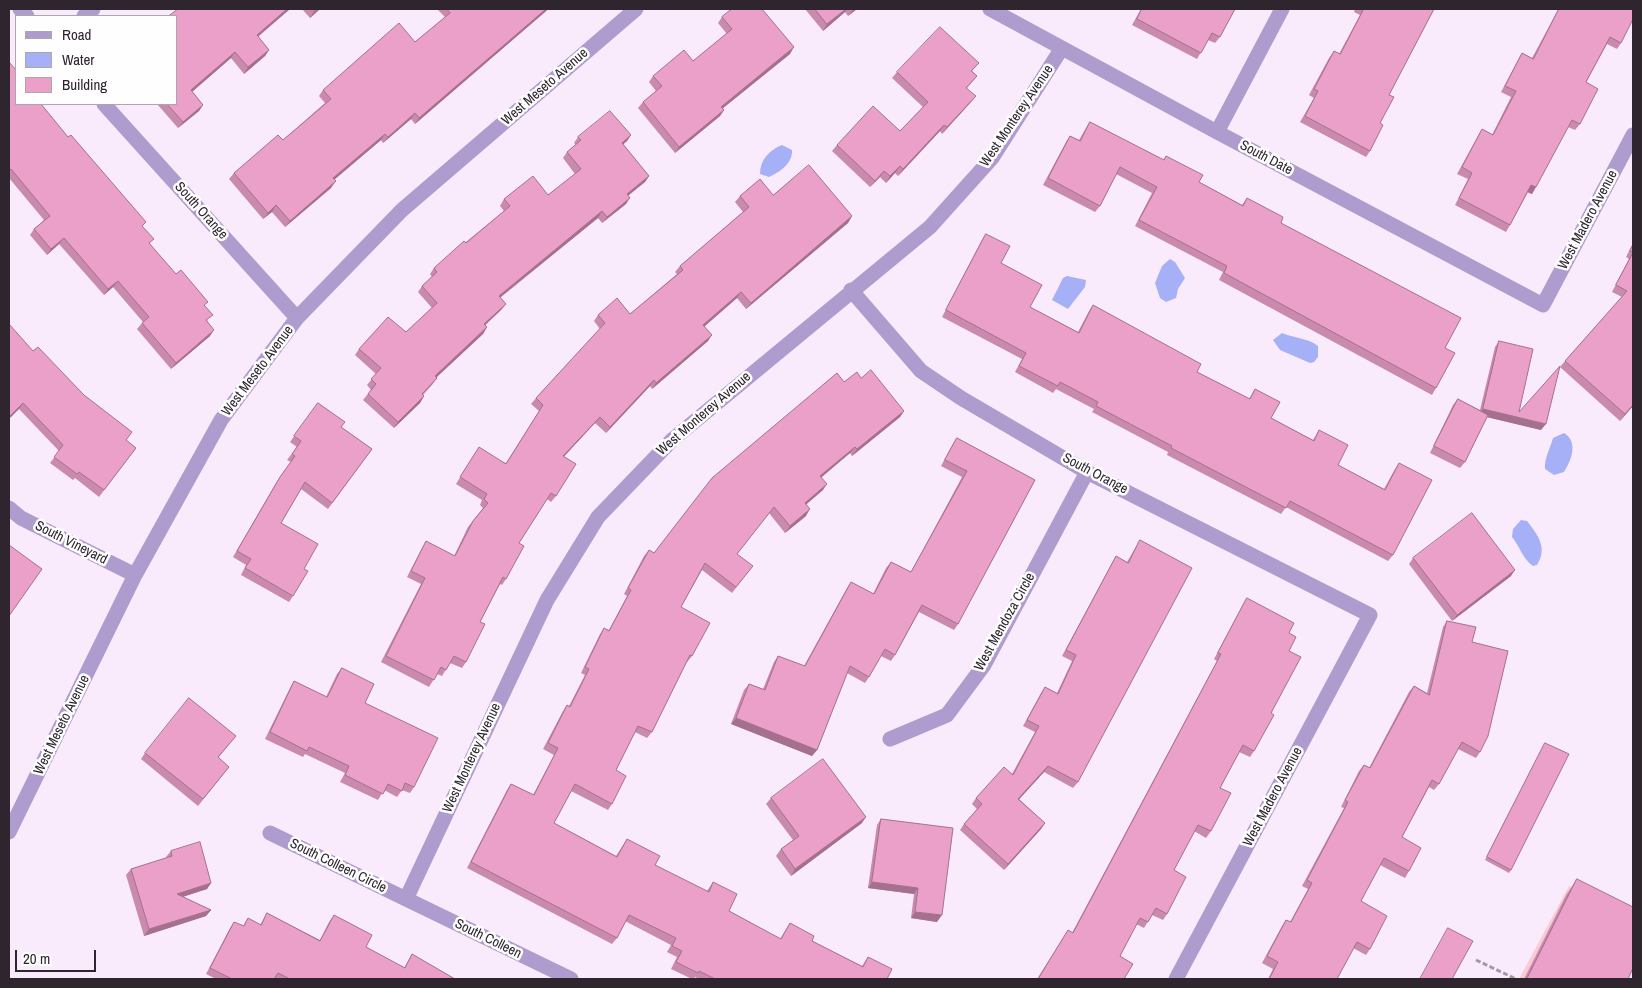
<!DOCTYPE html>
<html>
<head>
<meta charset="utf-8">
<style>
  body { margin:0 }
  #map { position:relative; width:1642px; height:988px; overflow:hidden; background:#faebfc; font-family:"Archivo Narrow",sans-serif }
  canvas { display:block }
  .frame { position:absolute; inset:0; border:10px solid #2e252f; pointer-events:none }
  .legend { position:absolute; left:15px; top:15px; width:162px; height:90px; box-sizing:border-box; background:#fefefe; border:1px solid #aba7ab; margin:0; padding:6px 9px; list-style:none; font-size:15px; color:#2e252f }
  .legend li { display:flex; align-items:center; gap:10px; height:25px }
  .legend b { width:25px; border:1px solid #aba7ab }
  .scale { position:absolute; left:15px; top:950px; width:81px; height:22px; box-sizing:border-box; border:2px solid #2e252f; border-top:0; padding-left:6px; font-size:15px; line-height:18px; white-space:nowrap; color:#2e252f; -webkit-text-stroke:4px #fefefe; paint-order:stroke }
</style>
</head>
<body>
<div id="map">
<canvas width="1642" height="988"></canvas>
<div class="frame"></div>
<ul class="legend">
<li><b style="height:6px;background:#ad9ccd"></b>Road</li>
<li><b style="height:14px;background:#a6b0f6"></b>Water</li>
<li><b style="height:14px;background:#eaa0c9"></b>Building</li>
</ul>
<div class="scale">20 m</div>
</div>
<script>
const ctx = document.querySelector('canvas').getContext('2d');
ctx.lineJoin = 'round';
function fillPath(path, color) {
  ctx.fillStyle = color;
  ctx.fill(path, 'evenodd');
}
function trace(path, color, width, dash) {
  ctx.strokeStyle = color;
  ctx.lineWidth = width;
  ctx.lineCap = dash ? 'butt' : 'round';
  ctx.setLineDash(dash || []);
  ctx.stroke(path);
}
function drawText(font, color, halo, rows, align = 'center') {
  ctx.font = font + ' "Archivo Narrow",sans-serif';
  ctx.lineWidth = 5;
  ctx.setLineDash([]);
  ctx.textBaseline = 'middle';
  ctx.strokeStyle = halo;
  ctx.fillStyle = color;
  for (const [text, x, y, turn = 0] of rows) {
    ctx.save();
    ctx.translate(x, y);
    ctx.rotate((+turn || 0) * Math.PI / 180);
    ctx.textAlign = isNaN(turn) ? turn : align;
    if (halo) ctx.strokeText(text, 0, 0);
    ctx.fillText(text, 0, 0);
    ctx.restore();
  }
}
fillPath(new Path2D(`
  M1569,886l64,32 -67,-22 -42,83h-5z`), '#facbd2');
fillPath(new Path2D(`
  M782,145l10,5c1,13 -12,22 -23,27l-9,-3c0,-14 9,-24 22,-29z
  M1170,259l5,3 10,16 -7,11 -2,9 -10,4 -6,-4 -5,-15 7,-17z
  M1067,276l19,4 -1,7 -17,22 -16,-9 11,-22z
  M1282,333c12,5 26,5 36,13v11l-4,5 -4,1 -30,-13 -7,-10z
  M1564,433c15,9 7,28 0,39l-10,3 -9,-6c-1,-10 5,-20 8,-31z
  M1521,520l6,1c11,14 21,27 10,44l-4,1c-10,-7 -13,-19 -21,-29l1,-8z`), '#a6b0f6');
trace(new Path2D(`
  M1476,960l40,19`), '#a598a6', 3, [5, 2.5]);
trace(new Path2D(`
  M20,9l7,7
  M990,9l227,123 326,173 90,-170
  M84,16l9,-7
  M104,104l193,214
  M1217,132l65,-123
  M851,290l70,81 40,27 126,74 283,143 -194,364
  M9,508l12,10 114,57
  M890,739l57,-24 37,-50 103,-193
  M9,832l126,-257 86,-155 76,-102 105,-108 234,-201
  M270,833l301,146
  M406,899l141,-299 51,-83 74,-77 258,-213 62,-69 70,-110`), '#ad9ccd', 15);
fillPath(new Path2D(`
  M183,9h107l-32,28 11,13 -4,6 -21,18 -13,-16 -39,34 11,13 -4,6 -21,17 -21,-24h19z
  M302,9h18l-10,9z
  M437,9h111l-3,3 -130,112 -4,-5 -28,24 -2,-3 -47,40 -3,8 -46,39 -13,-15 -9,7 -34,-40 5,-6 49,-33 42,-37 -6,-7 4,-6 92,-48 30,-25z
  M805,9h52l-9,7 -3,-4 -22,19z
  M1141,9h94l-15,28 -5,6 -7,-3 -11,19 -65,-34z
  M1355,9h79l-45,86 -19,56 -4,6 -66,-35 14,-24 -5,-3 20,-37 5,-7 5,3 21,-39 -6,-3z
  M1556,9h77l-12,34 -4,6 -10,-5 -21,38 -6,42 -5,6 -7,-3 -36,67 -4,-2 -18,33 -4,7 -51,-27 13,-26 -11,-5 21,-38 4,-7 10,6 19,-38 -10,-5 17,-32 4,-7 10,5 26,-48z
  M722,17l68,37 -67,54 1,2 -4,6 -45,37 -37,-45 5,-6 13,-11 -7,-9 4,-6 40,-15 34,-27 -9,-11z
  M9,62l7,42h26l-1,1 102,122 7,18 26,29 29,32 5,30 -39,33 -34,-40 6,-7 -30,-35 -9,8 -45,-51 -12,11 -17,-20 4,-6 10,-9 -35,-42z
  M979,63l-7,8 5,5 -10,12 4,14 -29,32 -2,-3 -42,45 -3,-3 -9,10 -6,-6 -10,10 -38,-36 5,-6 63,-14 23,-24 -31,-29 5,-6z
  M1090,122l73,38 3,-4 33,26 43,23 5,-7 34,25 164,125 -9,40 -4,7 -213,-115 4,-8 -88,-46 17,-33 -36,-19 -16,32 -5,6 -52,-27 23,-43 4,-6 9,4 7,-12z
  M631,135l-4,6 -4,3 26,32 -4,6 -17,14 -2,8 -24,19 -4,-5 -98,80 6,6 -5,6 -16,15 2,2 -4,7 -47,44h1l-5,7 -9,10 1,1 -4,7 -26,25 -31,-28 8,-10 -4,-5 9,-11 -21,-19 4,-6 47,-17 26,-24 -14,-16 4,-6 10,-9 -2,-3 4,-6 70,-57 -4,-5 4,-7 44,-4 27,-21 -12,-16 4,-6 9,-7 -2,-2 4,-6z
  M773,195l79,21 -4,7 -102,86 -9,-11 -32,28 3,15 -56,48 -2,-3 -44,47 -11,-10 -31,33 -8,40 -5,6 -4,-3 -28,44 -13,36 -4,6 -2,-1 -20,38 -14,40 -4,6 -12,-5 -8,13 -5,-2 -8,13 -48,-25 40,-78 -14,-7 15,-29 4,-7 28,15 14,-29 15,-19 -3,-3 2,-5 -26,-16 19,-31 31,10 33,-52 -8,-7 5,-6 64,-69 -6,-8 4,-6 32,-1 47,-40 -2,-2 5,-6 63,-54 -8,-10 5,-6z
  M986,234l15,29 29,44 48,25 11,-21 4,-6 104,67 52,27 6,-10 16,29 42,22 6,-10 19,35 46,24 11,-20 4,-6 -6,92 -5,6 -102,-54 -5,7 -114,-59 1,-3 -76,-40 2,-3 -38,-20 -3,4 -38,-21 7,-13 -80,-42 40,-77z
  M1633,243v163l-13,15 -60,-54 5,-6 57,-64 -10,-5 17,-33 -3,-2z
  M1499,341l20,71 22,18 -54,-13 -22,45 -5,6 -30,-15 23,-48 5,-6 22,11 15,-63z
  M33,351l93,89 10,8 -37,49 -24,-19 -2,2 -23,-17 9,-12 -40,-42z
  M861,378l43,33 -4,6 -48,39 -2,-3 -29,24 2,13 -17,14v12l-21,17 -16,-20 -32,41 11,18 -16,21 -30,-23 -21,37 11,49 -5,6h-1l-34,70 -5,6 -12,-6 -19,38 -4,34 -4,6 -37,-19 -17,32 62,33 11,-17 28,26 52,26 6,-9 16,29 51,28 10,-16 22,18 50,25 6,-9 19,22h-188l-4,-2 -2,2h-1l-21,-10 6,-12 -10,-5 4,-7 -46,-24 -8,17 -5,6 -145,-76 40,-78 4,-6 22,11 21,-40 -11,-6 20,-38 4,-6 2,1 16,-31 -4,-2 19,-39 4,-6 5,2 18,-34 -3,-2 20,-38 5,-6 5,3 190,-171z
  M318,403l23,24 31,22 -44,60 -27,-20 -20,34 23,46 -11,27 -4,6 -48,-27 5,-10 -13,-8 43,-74 15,-21 -4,-2 10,-13 -7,-5z
  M957,438l78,42 -77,144 -4,6 -35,-18 -24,43 -4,6 -10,-5 -12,21 -4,6 -18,-10 -30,77 -5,6 -81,-32 13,-34 5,-6 14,5 11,-27 4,-6 26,10 43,-78 4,-6 22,12 13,-26 5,-6 20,10 51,-95 -21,-11 12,-22z
  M1140,540l-62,242 -5,6 -29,-16 -25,27 26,24 -4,6 -37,41 -44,-40 4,-6 13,-15 -5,-5 4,-6 36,-24 23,-42 -12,-6 18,-33 4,-6 12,6 15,-32 -10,-5 50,-93 4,-7 11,6z
  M1413,558l98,18 -59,45 -43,-57z
  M1247,598l42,35v18l-18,62 -17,38 -4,6 -11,-5 -19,36 -9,43 -5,7 -12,-7 -20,39 -7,44 -4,6 -11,-5 -8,13 -8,-4 -16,32 4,23h-87l31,-49 4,3 145,-272 -3,-2 29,-54z
  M1447,621l25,21 8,110 -4,6 -18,-9 -19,35 -5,6 -5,-3 -27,50 7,34 -4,7 -25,-13 -19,36 9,48 -4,6 -13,-7 -16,31h-69l5,-10 -11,-6 20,-37 4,-6 4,2 18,-33 -6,-3 42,-78 -3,-1 18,-36 5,-6 5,3 40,-76 5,-6 13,7 16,-66z
  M342,668l23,35 49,84 -4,6 -8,-3 -5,7 -13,-7 -6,10 -38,-18 5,-9 -40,-19 -2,3 -38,-18 25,-51 4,-7 32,16 11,-23z
  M236,736l-18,22 11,9 -31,39 -57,-47 4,-6z
  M1545,743l-34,127 -2,3 -24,-13z
  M771,798l91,25 -71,53 -15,-20 5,-7 12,-9 -27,-36z
  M881,819l56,103 -26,-4 3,-24 -46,-6 9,-63z
  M171,851l40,32 -4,6 -24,8 28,13 -5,6 -62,20 -18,-61 5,-6 36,-11 -1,-1z
  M1577,879l51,100h-104l42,-84z
  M267,913l53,27 9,-18 5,-7 32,32 38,21 8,-14 43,25h-239l-10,-5 24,-46 4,-6 9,4 5,-8 12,7z`), '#c98aad');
fillPath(new Path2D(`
  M287,9h3l-38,32 5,-6z
  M317,9h3l-10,9 4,-7z
  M546,9h2l-3,3 -130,112 4,-6z
  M846,9h1l-2,3 -22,19 4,-7z
  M854,9h3l-9,7 5,-6z
  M794,47l-4,7 -73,59 4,-6z
  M269,50l-4,6 -21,18 4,-7z
  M235,52l-4,6 -45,39 5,-7z
  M976,96l-5,6 -29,32 5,-7z
  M203,105l-4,6 -21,17 5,-6z
  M724,110l-4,6 -45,37 4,-6z
  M415,113l-4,6 -28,24 5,-6z
  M944,125l-4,6 -42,45 5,-7z
  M385,134l-4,6 -52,44 4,-6z
  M631,135l-4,6 -9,8 4,-6z
  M900,166l-5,7 -9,10 4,-7z
  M884,171l-4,6 -10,10 5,-6z
  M649,176l-4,6 -23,18 5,-6z
  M336,181l-5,7 -46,39 5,-6z
  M1531,185l5,2 -4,7 -5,-2z
  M630,198l-4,6 -24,19 5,-6z
  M276,205l-4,7 -9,7 5,-6z
  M602,211l-4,7 -104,84 5,-6z
  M852,216l-4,7 -102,86 5,-6z
  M64,238l-5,6 -12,11 4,-6z
  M118,281l-5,6 -9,8 4,-6z
  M741,292l-4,6 -38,33 4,-6z
  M506,304l-5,6 -21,20 4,-6z
  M487,327l-4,7 -53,49 5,-7z
  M214,330l-4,6 -39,33 5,-6z
  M712,335l-4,6 -56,48 4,-6z
  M654,380l-4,6 -44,47 4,-6z
  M424,396l-4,7 -26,25 4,-6z
  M23,403l-4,6 -10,10v-2z
  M1633,405v1l-13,15 5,-7z
  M1483,409l63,15 -5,6 -63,-15z
  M904,411l-4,6 -48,39 5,-7z
  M600,417l-5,6 -36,39 4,-6z
  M855,447l-5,6 -34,29 4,-6z
  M827,484l-4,6 -22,19 4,-6z
  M810,509l-4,7 -21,17 5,-7z
  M1515,570l-4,6 -59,45 5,-6z
  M736,718l81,32 -5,6 -81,-32z
  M1048,766l-4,6 -30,33 4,-6z
  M866,817l-4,6 -71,53 4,-7z
  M1045,823l-4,6 -37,41 4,-6z
  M872,882l46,6 -4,6 -46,-6z
  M211,883l-4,6 -35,11 5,-6z
  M211,910l-5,6 -62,20 5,-7z
  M915,912l27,3 -5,7 -26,-4z`), '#a4708d');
const building = new Path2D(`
  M178,9h109l-30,26 12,15 -21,17 -13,-15 -44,38 12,15 -20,17 -16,-18h9v-88h-7z
  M447,9h99l-127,109 -4,-5 -27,24 -3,-3 -52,44 3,3 -46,40 -14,-16 -8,8 -34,-40 44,-38 5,5 48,-41 -8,-9 76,-67 16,19 35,-29z
  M732,9h30l32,38 -73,60 3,3 -45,37 -36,-45 19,-16 -9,-10 31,-26 9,11 39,-32 -10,-12z
  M815,9h31l-19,15z
  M1142,9h93l-15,28 -8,-4 -11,20 -64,-34z
  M1364,9h70l-45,86 5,2 -14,26 3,2 -13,26 -65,-35 13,-25 -4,-2 20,-38 6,3z
  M1559,9h74v10l-12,24 -11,-6 -24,45 12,7 -18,35 -8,-4 -36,67 -5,-2 -21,40 -51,-27 13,-25 -10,-6 20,-38 11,6 23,-44 -11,-5 17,-33 11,6z
  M940,27l39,36 -8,8 6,5 -11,12 10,8 -29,31 -3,-2 -41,44 -3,-3 -10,10 -6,-5 -9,10 -38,-36 36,-39 27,25 28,-29 -31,-30z
  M9,62l7,8v34h25l27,33 3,-2 75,87 -4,4 12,13 -5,4 27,31 5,-4 27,32 -4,3 9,10 -7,5 8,10 -38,33 -34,-40 7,-6 -31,-36 -10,8 -44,-51 -13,11 -17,-20 16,-13 -39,-47 -2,2z
  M610,111l21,24 -9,8 27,33 -22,18 3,4 -23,19 -5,-6 -103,85 7,8 -22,20 3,3 -52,49 2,2 -15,16 2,2 -26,26 -30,-28 8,-10 -5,-5 10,-11 -22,-19 29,-32 18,15 31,-29 -15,-17 15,-14 -3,-4 30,-27 2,2 44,-37 -6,-7 29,-23 15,19 33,-26 -14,-17 14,-12 -3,-3z
  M1090,122l74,38 2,-4 37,19 -4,7 44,24 4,-8 36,19 -2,6 180,95 -16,30 10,5 -19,35 -212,-115 3,-7 -88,-46 18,-33 -37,-20 -20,39 -52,-28 22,-42 10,5z
  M809,165l43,51 -101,87 -10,-11 -38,33 9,10 -56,48 -2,-3 -44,47 -10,-10 -37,39 13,8 -20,32 -5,-3 -32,50 5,3 -18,33 -3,-2 -23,45 5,2 -19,38 -12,-6 -8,14 -5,-3 -7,13 -48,-24 39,-78 -14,-7 15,-30 29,15 18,-35 15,-18 -4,-4 3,-5 -27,-17 19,-30 27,17 37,-59 -7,-7 69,-75 -7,-8 19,-17 13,16 53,-44 -3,-4 69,-59 -9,-11 20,-17 13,16z
  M986,234l24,12 -9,17 41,22 -12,22 49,26 14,-28 108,59 -4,8 53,27 5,-10 25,13 -9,16 43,23 5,-11 29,15 -10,20 47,25 14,-27 33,17 -39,75 -103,-54 -4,7 -115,-60 1,-2 -76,-40 2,-4 -38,-20 -2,4 -39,-20 7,-13 -80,-43z
  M1633,245v7l-3,-1z
  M1633,253v152l-8,9 -60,-53 62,-70 -11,-6z
  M9,324l24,27 5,-4 46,48 48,37 -6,8 10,8 -32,42 -25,-18 -2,2 -23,-17 9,-12 -40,-42 -14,14z
  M1499,341l34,8 -14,63 41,-46 -14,58 -63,-15z
  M871,370l33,41 -47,38 -2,-2 -35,29 7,8 -22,19 5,6 -20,17 -16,-19 -37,47 16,12 -17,21 -31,-24 -24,44 29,16 -18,33 -2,-1 -38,77 -14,-6 -22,44 10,6 -14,28 -37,-20 -21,39 63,34 10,-18 33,17 -5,9 54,27 4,-10 24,12 -8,17 52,28 9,-16 24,13 -2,5 51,26 5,-10 24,12 -5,10h-172l-16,-8 -1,2 -22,-11 6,-11 -10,-5 4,-8 -47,-23 -12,23 -146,-76 40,-78 23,11 24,-47 -10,-5 19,-38 3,2 19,-38 -4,-2 19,-39 5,3 22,-41 -3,-2 21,-38 5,3 58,-75 125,-105 7,9 13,-10 4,6z
  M1458,399l30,16 -23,47 -31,-16z
  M318,403l27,19 -4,5 31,22 -40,54 -27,-21 -24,41 37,21 -14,25 4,2 -15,25 -48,-28 6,-9 -14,-8 43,-74 15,-21 -3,-2 9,-13 -7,-5z
  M957,438l78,42 -77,144 -36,-19 -27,50 -10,-6 -16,28 -19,-11 -33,84 -81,-32 13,-34 16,6 13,-34 27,10 46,-84 23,12 17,-32 20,10 56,-101 -22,-11z
  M1472,513l43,57 -58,45 -44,-57z
  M1140,540l52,28 -114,214 -30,-16 -30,33 27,24 -37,41 -44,-40 18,-20 -6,-6 28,-31 9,8 26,-49 -12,-6 18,-33 13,7 18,-39 -10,-5 50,-94 12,7z
  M9,545l33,24 -33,47z
  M1247,598l47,25 -5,10 7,4 -7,14 12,6 -30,56 3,2 -20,36 -11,-6 -23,43 11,5 -20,38 -13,-6 -24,45 12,7 -19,37 -11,-6 -8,14 -8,-4 -20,38 13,8 -9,15h-86l30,-49 5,3 148,-279 -3,-1z
  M1447,621l29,6 -4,15 36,9 -20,85 -8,16 -18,-10 -23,42 -7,-4 -30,57 19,11 -12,23 -25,-13 -23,43 26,15 -17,33 -13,-7 -20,37h-68l9,-17 -11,-6 19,-36 5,2 21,-39 -5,-3 41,-78 -3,-2 19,-35 6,3 44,-82 15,9z
  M342,668l32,16 -9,19 73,35 -24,49 -9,-4 -3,8 -14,-7 -5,10 -38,-19 4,-9 -40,-19 -2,4 -37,-19 24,-51 33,16z
  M189,698l47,38 -18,21 11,10 -26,32 -58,-46z
  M1545,743l24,11 -58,116 -24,-13z
  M823,759l43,58 -71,52 -14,-20 18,-13 -28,-38z
  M881,819l72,9 -11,87 -27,-3 3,-24 -46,-6z
  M200,842l11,41 -34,11 34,16 -62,19 -18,-60 41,-13 -1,-5z
  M1577,879l56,28v61l-5,11h-101z
  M267,913l53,28 14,-26 38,20 -6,12 39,21 7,-14 43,25h-165l-12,-6 -4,6h-42l-22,-11 24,-46 10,4 4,-8 13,7z
  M1448,928l25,13 -21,38h-32z`);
fillPath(building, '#eaa0c9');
trace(building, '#a4708d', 1);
drawText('14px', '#2e252f', '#fefefe', [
  ["West Meseto Avenue",545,87,-41],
  ["West Monterey Avenue",1017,116,-56],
  ["South Date",1266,158,28],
  ["South Orange",201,211,48],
  ["West Madero Avenue",1588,220,-62],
  ["West Meseto Avenue",258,371,-53],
  ["West Monterey Avenue",704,414,-41],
  ["South Orange",1095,474,28],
  ["South Vineyard",71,543,27],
  ["West Mendoza Circle",1005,622,-61],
  ["West Meseto Avenue",62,725,-64],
  ["West Monterey Avenue",472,758,-65],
  ["West Madero Avenue",1273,797,-62],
  ["South Colleen Circle",338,866,26],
  ["South Colleen",488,939,26]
]);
</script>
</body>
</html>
